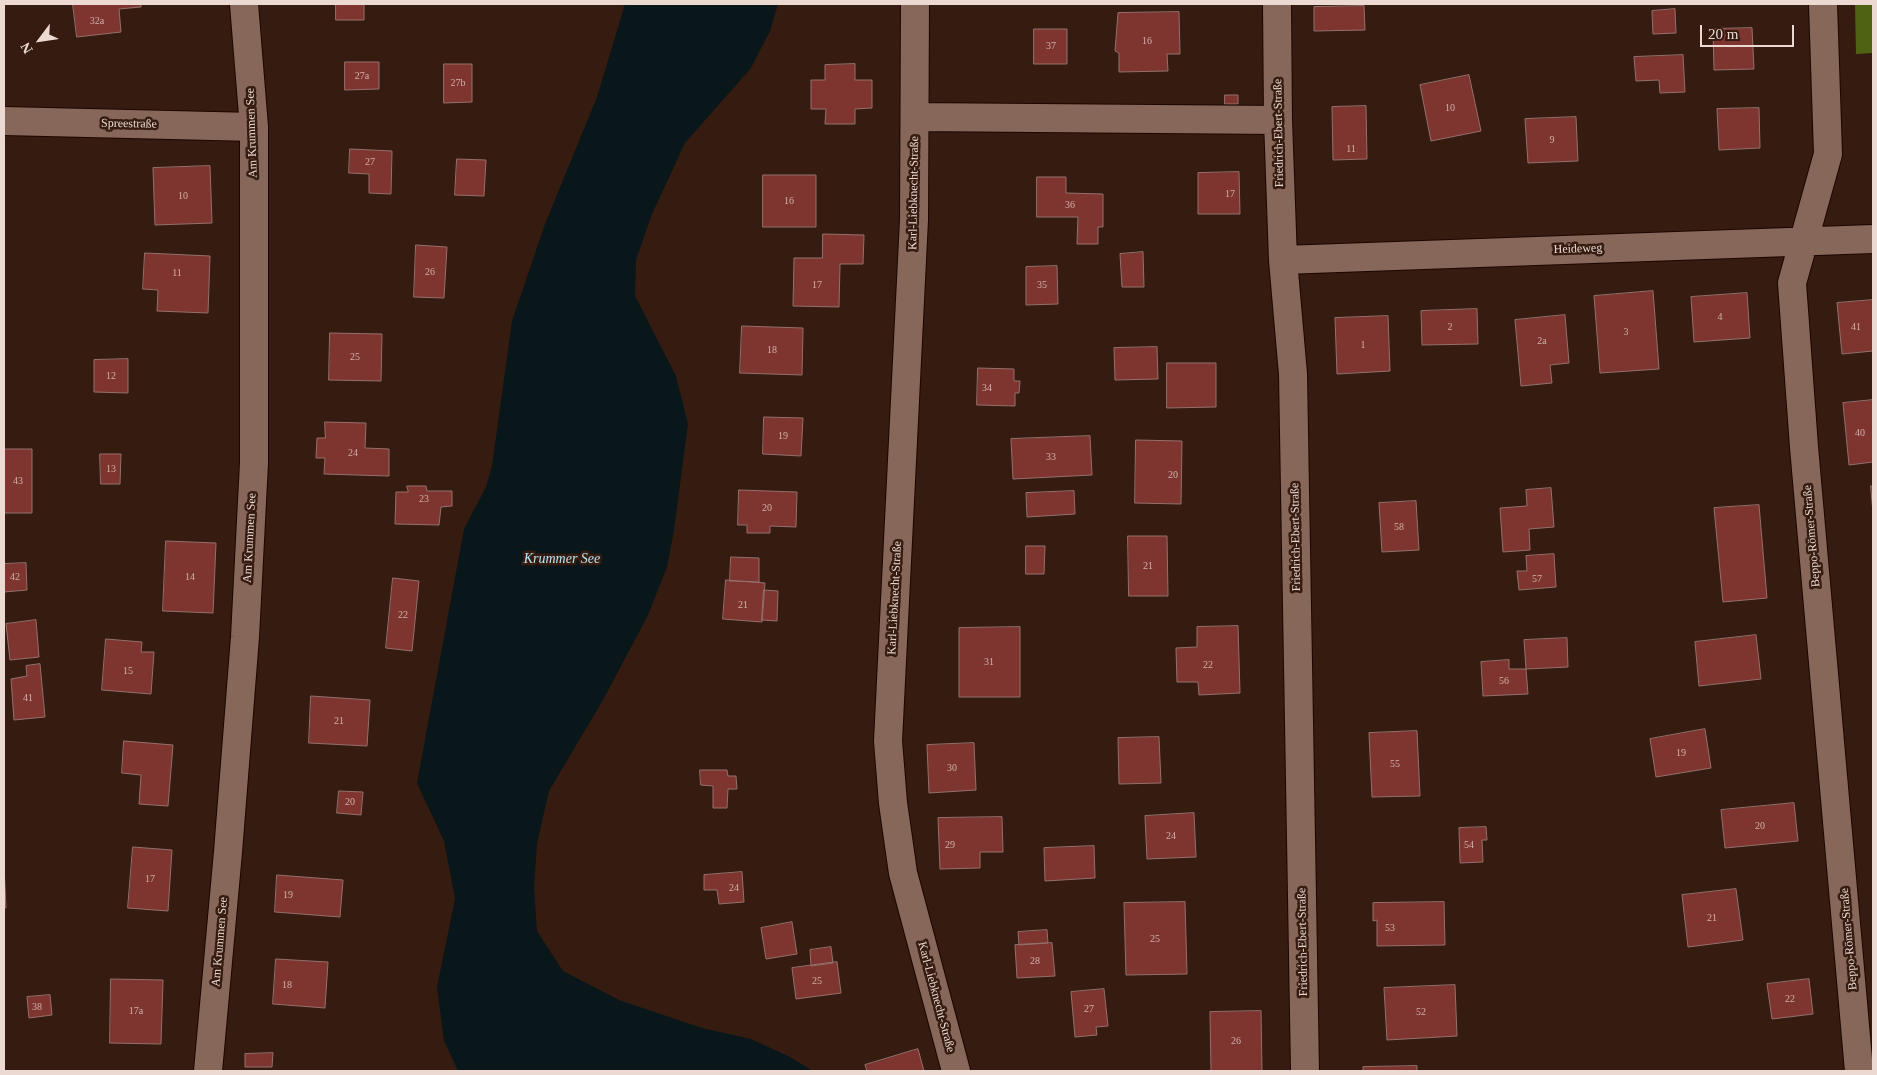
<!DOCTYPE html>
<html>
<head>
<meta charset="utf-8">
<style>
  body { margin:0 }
  #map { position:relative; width:1877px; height:1075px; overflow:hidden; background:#361c10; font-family:"Times New Roman",serif }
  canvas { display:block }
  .frame { position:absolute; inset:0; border:5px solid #ebd9d2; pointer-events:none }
  .north { position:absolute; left:15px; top:15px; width:50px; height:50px; -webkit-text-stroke:4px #361c10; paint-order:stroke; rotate:239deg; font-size:14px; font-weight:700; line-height:20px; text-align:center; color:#ebd9d2 }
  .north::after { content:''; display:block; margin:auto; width:18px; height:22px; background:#ebd9d2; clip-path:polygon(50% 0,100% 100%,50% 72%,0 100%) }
  .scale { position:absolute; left:1700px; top:25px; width:94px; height:22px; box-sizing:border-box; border:2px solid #ebd9d2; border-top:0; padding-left:6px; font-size:15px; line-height:18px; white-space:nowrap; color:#ebd9d2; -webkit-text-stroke:4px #361c10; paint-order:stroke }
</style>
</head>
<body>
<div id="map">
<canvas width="1877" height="1075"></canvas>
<div class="frame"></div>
<div class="north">N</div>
<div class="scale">20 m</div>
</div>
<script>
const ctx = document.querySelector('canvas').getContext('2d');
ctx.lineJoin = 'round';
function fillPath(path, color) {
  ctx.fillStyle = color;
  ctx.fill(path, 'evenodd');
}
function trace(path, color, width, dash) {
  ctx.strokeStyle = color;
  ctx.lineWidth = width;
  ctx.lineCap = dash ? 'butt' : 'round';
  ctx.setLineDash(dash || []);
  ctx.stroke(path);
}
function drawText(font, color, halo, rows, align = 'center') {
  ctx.font = font + ' "Times New Roman",serif';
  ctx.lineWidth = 5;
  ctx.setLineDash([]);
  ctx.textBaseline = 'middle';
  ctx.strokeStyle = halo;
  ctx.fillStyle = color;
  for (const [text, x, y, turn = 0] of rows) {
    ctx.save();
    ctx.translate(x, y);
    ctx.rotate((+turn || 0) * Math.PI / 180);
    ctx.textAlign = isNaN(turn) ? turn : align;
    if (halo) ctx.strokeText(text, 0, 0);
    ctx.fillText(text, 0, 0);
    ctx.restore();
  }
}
fillPath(new Path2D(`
  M1855,4h18v49l-17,1z`), '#4f6213');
fillPath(new Path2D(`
  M625,4h153l-8,27 -19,37 -66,75 -33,71 -16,46 -1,36 41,80 12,48 -14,106 -7,37 -19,48 -45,85 -54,91 -12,52 -3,44 3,44 26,40 56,29 83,28 49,11 39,18 23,14h-355l-14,-30 -7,-54 18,-88 -11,-58 -27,-58 47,-254 22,-42 6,-21 20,-145 33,-97 52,-127z`), '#09161a');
const building = new Path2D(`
  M73,4h68v3l-22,2 2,23 -44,5z
  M336,4h28v16h-28z
  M1364,6l1,24 -51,1v-24z
  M1675,9l1,24 -23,1 -1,-23z
  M1179,12l1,42h-13l1,17 -49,1v-19l-4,-2 3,-38z
  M1752,28l2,41 -40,1 -1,-41z
  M1034,29h33v35h-33z
  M1683,55l2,37 -25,1 -1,-13 -23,1 -2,-24z
  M345,62h34v27l-34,1z
  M444,64h28v38l-28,1z
  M855,64v16h17v28l-17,1v15h-30l1,-15h-15v-29h14v-15z
  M1469,75l12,56 -50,10 -11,-56z
  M1225,95h13v9h-13z
  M1366,106l1,53 -34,1 -1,-53z
  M1759,108l1,40 -41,2 -2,-41z
  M1576,117l2,44 -50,2 -3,-44z
  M350,149l42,2 -1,43 -22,-1v-19l-20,-1z
  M457,159l29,1 -2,36 -29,-1z
  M210,166l2,57 -57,2 -2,-57z
  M1239,172l1,42h-42v-41z
  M763,175h53v52h-53z
  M1037,177h29v16l37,1v33h-5v17h-21l1,-27h-41z
  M823,234l41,1 -1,29h-23l-1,43 -46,-1 1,-48h28z
  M416,245l31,2 -3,51 -30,-1z
  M1143,252l1,35h-22l-2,-33z
  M145,253l65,3 -2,57 -51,-2 1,-21 -15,-1z
  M1057,266l1,38 -32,1v-38z
  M1653,291l6,78 -59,4 -6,-77z
  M1747,293l3,45 -56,4 -3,-45z
  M1873,300v51l-31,3 -5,-51z
  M1477,309l1,35 -56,1 -1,-34z
  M1565,315l4,48 -19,2 2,18 -31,3 -6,-66z
  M1388,316l2,55 -53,3 -2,-56z
  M742,326l61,2 -1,47 -62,-2z
  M330,333l52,1 -1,47 -52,-1z
  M1157,347l1,32 -43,1 -1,-32z
  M128,359v34l-34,-1v-32z
  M1167,363h49v44l-49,1z
  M978,368l36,1v12h6l-1,12h-4v13l-38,-1z
  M1873,400v62l-24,3 -6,-62z
  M764,417l39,1 -2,38 -38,-2z
  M325,422l41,1 -1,25 24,1v27l-65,-2 1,-16h-9l1,-20h8z
  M1090,436l2,39 -79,4 -2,-40z
  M1136,440l46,1 -1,63 -46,-1z
  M4,449h28v64h-28z
  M100,454h21l-1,30h-19z
  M407,486h19l1,5h25v15l-11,1 -2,18 -44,-1 1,-32h12z
  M1871,486h2v26z
  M1551,488l3,39 -25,2 1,21 -27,2 -3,-44 27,-2 -1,-16z
  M739,490l58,2 -1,35 -26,-1v7h-23v-8h-9z
  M1074,491l1,23 -48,3 -1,-24z
  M1416,501l3,49 -37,2 -3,-49z
  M1759,505l8,93 -44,4 -9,-94z
  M1128,536h39l1,60h-39z
  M166,541l50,2 -3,70 -50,-2z
  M1026,546h19l-1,28h-18z
  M1554,554l2,33 -37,3 -2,-19h10l-1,-15z
  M731,557l28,1v24l-29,-1z
  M26,563l1,27 -23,2v-28z
  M393,578l26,3 -7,70 -26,-3z
  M726,580l39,3 -3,39 -39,-3z
  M764,590l14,1 -1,30 -15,-1z
  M36,620l3,37 -29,3 -4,-36z
  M1238,626l2,67 -41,2 -1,-13h-21l-1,-34 21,-1v-20z
  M1020,627v70h-61v-69z
  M1756,635l5,44 -62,7 -4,-44z
  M1567,638l1,29 -42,2 -2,-29z
  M106,639l36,3 -1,10h13l-3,42 -49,-4z
  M1509,660v9h17l2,25 -45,2 -2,-34z
  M40,664l5,53 -31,3 -3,-41 16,-3 -1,-10z
  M311,696l59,4 -3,46 -58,-3z
  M1705,729l6,39 -55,9 -6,-38z
  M1417,731l3,65 -48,1 -3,-64z
  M1159,737l2,46 -42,1 -1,-46z
  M124,741l49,4 -5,61 -29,-2 2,-29 -19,-2z
  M974,743l2,47 -47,3 -2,-48z
  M700,770h27l1,6h8l1,13h-9l-1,19h-14v-22l-12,-1z
  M339,791l24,1 -2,23 -24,-2z
  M1794,803l4,38 -73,7 -4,-38z
  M1194,813l2,44 -49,2 -2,-43z
  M1002,817l1,35h-23v16l-40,1 -2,-51z
  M1486,827l1,13h-5l1,22 -23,1 -1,-35z
  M1094,846l1,32 -50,3 -1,-33z
  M133,847l39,3 -4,61 -40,-3z
  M4,866l2,42h-2z
  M742,872l2,30 -25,2 -2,-14h-13v-15z
  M277,875l66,5 -3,37 -65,-5z
  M1736,889l7,51 -55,7 -6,-52z
  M1185,902l2,72 -61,1 -2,-72z
  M1444,902l1,43 -68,1v-26l-4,1v-18z
  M792,922l5,32 -31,5 -5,-31z
  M1047,930l1,13 -29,2 -1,-13z
  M1052,943l3,33 -38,2 -2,-33z
  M831,947l2,16 -22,3 -1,-16z
  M276,959l52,3 -3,46 -52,-4z
  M837,962l4,31 -45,6 -4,-31z
  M111,979l52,1 -2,64 -51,-1z
  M1809,979l4,35 -41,5 -5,-35z
  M1455,985l2,51 -70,4 -3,-52z
  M1104,989l4,37 -12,1 1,8 -22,2 -4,-45z
  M50,995l2,20 -23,3 -2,-21z
  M1261,1011l1,60h-51l-1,-59z
  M918,1049l6,22h-57l-2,-6z
  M273,1053l-1,14h-27v-13z
  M1417,1066v5h-54v-4z`);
fillPath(building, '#7e352f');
trace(building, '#94706c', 1);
const street = new Path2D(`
  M915,4l-1,216 -26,521 5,62 10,70 53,198
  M1277,4l1,116 5,140 10,114 12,697
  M1823,4l5,150 -36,129 12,164 55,624
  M915,117l363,3
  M4,121l250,6
  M1283,260l590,-21
  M208,1071l20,-219 17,-215 9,-174v-336l-10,-123`);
trace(street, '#1c0600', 30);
trace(street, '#86675a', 28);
drawText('10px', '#d0b0a9', null, [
  ["32a",97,21],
  ["16",1147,41],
  ["37",1051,46],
  ["27a",362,76],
  ["27b",458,83],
  ["10",1450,108],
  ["9",1552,140],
  ["11",1351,149],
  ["27",370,162],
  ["17",1230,194],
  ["10",183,196],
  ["16",789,201],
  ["36",1070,205],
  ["26",430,272],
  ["11",177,273],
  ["17",817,285],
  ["35",1042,285],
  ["4",1720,317],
  ["2",1450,327],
  ["41",1856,327],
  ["3",1626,332],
  ["2a",1542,341],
  ["1",1363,345],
  ["18",772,350],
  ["25",355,357],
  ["12",111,376],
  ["34",987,388],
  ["40",1860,433],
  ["19",783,436],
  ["24",353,453],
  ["33",1051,457],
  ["13",111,469],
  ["20",1173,475],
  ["43",18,481],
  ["23",424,499],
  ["20",767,508],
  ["58",1399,527],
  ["21",1148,566],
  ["42",15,577],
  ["14",190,577],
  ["57",1537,579],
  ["21",743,605],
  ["22",403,615],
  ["31",989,662],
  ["22",1208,665],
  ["15",128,671],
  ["56",1504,681],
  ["41",28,698],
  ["21",339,721],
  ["19",1681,753],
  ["55",1395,764],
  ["30",952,768],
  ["20",350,802],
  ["20",1760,826],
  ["24",1171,836],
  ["29",950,845],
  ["54",1469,845],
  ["17",150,879],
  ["24",734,888],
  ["19",288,895],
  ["21",1712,918],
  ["53",1390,928],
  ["25",1155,939],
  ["28",1035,961],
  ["25",817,981],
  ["18",287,985],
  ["22",1790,999],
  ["38",37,1007],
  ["27",1089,1009],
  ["17a",136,1011],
  ["52",1421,1012],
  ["26",1236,1041]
]);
drawText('12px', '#ebd9d2', '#361c10', [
  ["Spreestraße",129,124,1],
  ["Am Krummen See",252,133,-92],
  ["Friedrich-Ebert-Straße",1279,133,-91],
  ["Karl-Liebknecht-Straße",914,193,-89],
  ["Heideweg",1578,249,-2],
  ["Beppo-Römer-Straße",1812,536,-95],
  ["Friedrich-Ebert-Straße",1296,537,-91],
  ["Am Krummen See",250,538,-87],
  ["Karl-Liebknecht-Straße",895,598,-87],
  ["Beppo-Römer-Straße",1849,939,-95],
  ["Am Krummen See",220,942,-85],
  ["Friedrich-Ebert-Straße",1303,942,-91],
  ["Karl-Liebknecht-Straße",936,997,75]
]);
drawText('italic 14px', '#b7e5f6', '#361c10', [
  ["Krummer See",562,559]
]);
</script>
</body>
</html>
